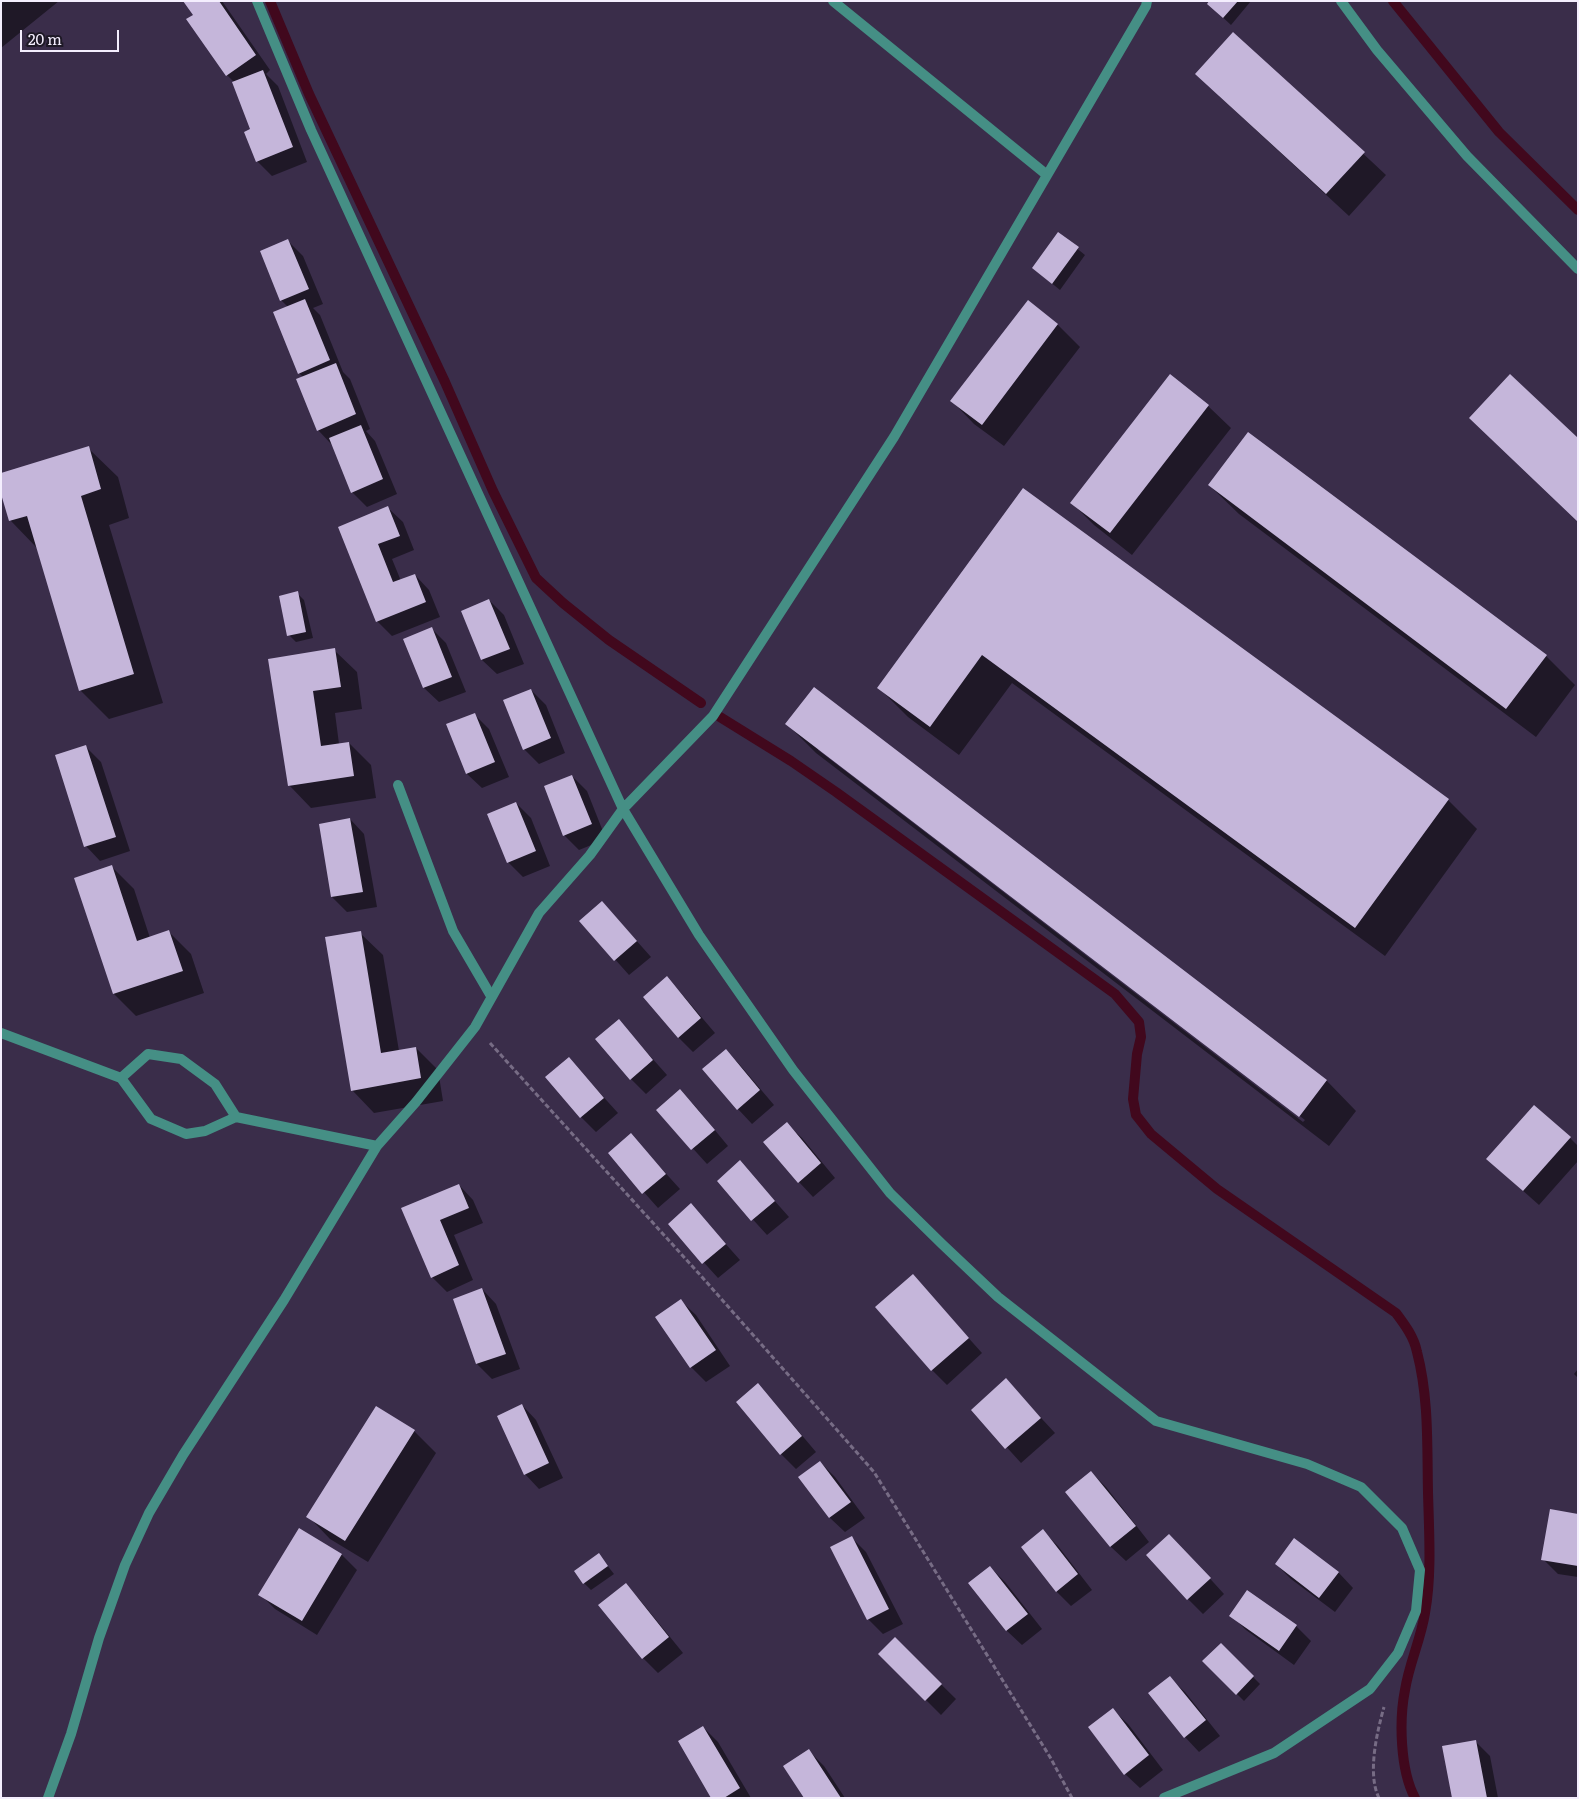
<!DOCTYPE html>
<html>
<head>
<meta charset="utf-8">
<style>
  body { margin:0 }
  #map { position:relative; width:1579px; height:1799px; overflow:hidden; background:#3a2d4a; font-family:Literata,serif }
  canvas { display:block }
  .frame { position:absolute; inset:0; border:2px solid #f4eefe; pointer-events:none }
  .scale { position:absolute; left:20px; top:30px; width:99px; height:22px; box-sizing:border-box; border:2px solid #f4eefe; border-top:0; padding-left:6px; font-size:15px; line-height:18px; white-space:nowrap; color:#f4eefe; -webkit-text-stroke:4px #1e1926; paint-order:stroke }
</style>
</head>
<body>
<div id="map">
<canvas width="1579" height="1799"></canvas>
<div class="frame"></div>
<div class="scale">20 m</div>
</div>
<script>
const ctx = document.querySelector('canvas').getContext('2d');
ctx.lineJoin = 'round';
function fillPath(path, color) {
  ctx.fillStyle = color;
  ctx.fill(path, 'evenodd');
}
function trace(path, color, width, dash) {
  ctx.strokeStyle = color;
  ctx.lineWidth = width;
  ctx.lineCap = dash ? 'butt' : 'round';
  ctx.setLineDash(dash || []);
  ctx.stroke(path);
}
fillPath(new Path2D(`
  M1,1h58l-58,47z
  M185,1h37l48,69 -4,4 12,12 29,76 -35,14 -15,-15 -5,-31 -18,-48 -7,-7 -39,-55 7,-5z
  M1211,1h40l-20,24 -15,-14z
  M1234,33l152,142 -37,41 -130,-120z
  M1059,234l26,21 -25,35 -27,-22z
  M288,241l15,15 20,48 -10,4 7,7 23,57 7,7 20,50 -4,2 9,10 22,53 -30,13 -15,-15 -19,-46 -15,-16 -15,-53 -4,-4 -11,-66 -7,-7z
  M1028,302l30,23 22,22 -76,99 -30,-22 -22,-23z
  M1208,406l23,22 -99,127 -38,-30 -23,-23z
  M88,448l30,29 11,41 -20,7 54,178 -54,16 -29,-29 -43,-142 -26,-27 -10,-32z
  M1209,485l337,171 29,29 -39,52 -297,-223z
  M1023,489l425,311 29,29 -92,127 -373,-273 -53,72 -51,-38 -29,-29z
  M388,508l15,14 11,28 -22,9 9,22 14,-6 14,15 11,27 -48,19 -15,-15 -37,-94z
  M297,593l7,7 9,38 -17,4 -7,-7z
  M489,600l15,15 20,49 -27,10 -15,-14z
  M431,628l15,15 20,49 -27,10 -15,-14 -19,-49z
  M334,650l23,22 5,37 -27,4 4,31 10,-1 22,22 5,33 -65,10 -22,-23 -19,-125z
  M814,688l513,393 29,30 -27,35 -513,-393 -29,-29zM818,747l487,373 -2,2 -485,-372z
  M531,690l15,15 19,48 -26,11 -15,-15z
  M474,714l15,15 20,48 -27,11 -15,-14 -19,-49z
  M86,747l15,15 29,89 -30,10 -14,-15z
  M572,776l15,15 19,48 -27,11 -14,-14 -20,-49z
  M516,803l15,15 19,48 -27,11 -15,-15z
  M350,819l14,15 13,73 -30,5 -15,-15 -12,-72z
  M112,867l22,22 16,49 19,-6 22,22 13,39 -68,23 -22,-22z
  M602,902l49,55 -22,18 -48,-54z
  M360,933l23,22 16,96 17,-3 22,22 5,31 -69,12 -22,-23z
  M667,978l14,15 34,40 -22,19 -15,-15z
  M619,1021l48,54 -21,19 -15,-15z
  M726,1050l14,15 34,40 -22,19 -14,-15z
  M569,1059l49,54 -22,19 -15,-15z
  M680,1091l15,15 33,40 -21,18 -49,-54z
  M787,1124l15,14 33,40 -22,19 -14,-15z
  M631,1135l49,54 -22,19 -48,-54z
  M1570,1138l8,8v15l-39,44 -36,-32z
  M740,1162l49,55 -22,18 -49,-54z
  M459,1185l14,15 10,23 -29,12 19,45 -26,12 -15,-15 -29,-69z
  M691,1205l49,55 -22,18 -49,-54z
  M913,1276l69,77 -35,32 -15,-15z
  M482,1289l14,15 24,65 -28,10 -15,-15 -23,-64z
  M681,1301l15,14 34,51 -24,16 -15,-15 -34,-50z
  M1578,1369v9l-4,-4z
  M1006,1380l49,53 -34,30 -48,-53z
  M758,1385l14,15 44,52 -20,17 -15,-15z
  M522,1405l14,15 27,58 -24,11 -14,-15z
  M414,1431l22,22 -68,109 -38,-23 -22,-23z
  M820,1462l15,15 30,41 -20,14 -15,-14 -30,-41z
  M1091,1472l15,15 43,55 -23,19 -15,-14 -44,-55z
  M1578,1515v62l-20,-3 -15,-15z
  M299,1529l43,26 15,15 -40,65 -42,-26 -15,-15z
  M1043,1531l15,15 34,44 -21,16 -15,-15z
  M851,1537l15,15 37,72 -20,10 -15,-15 -36,-72z
  M1294,1540l45,33 14,15 -18,24 -44,-33 -15,-15z
  M1184,1550l40,44 -21,20 -15,-15z
  M599,1555l15,19 -23,16 -7,-7z
  M990,1567l15,15 37,47 -20,16 -15,-14 -37,-48z
  M625,1585l15,15 43,53 -25,20 -15,-15z
  M1231,1615l65,11 15,15 -17,24 -48,-35z
  M895,1639l61,60 -15,16 -61,-61z
  M1221,1645l39,39 -16,17 -40,-40z
  M1170,1678l15,14 35,44 -21,16 -14,-15z
  M1113,1710l15,14 35,46 -23,18 -15,-14z
  M703,1727l15,15 33,56h-39z
  M1475,1741l15,15 8,42h-45z
  M809,1751l15,15 21,32h-40z`), '#0007');
trace(new Path2D(`
  M270,1l39,93 136,288 48,109 43,87 27,25 46,37 92,63
  M1393,1l106,131 79,78
  M720,717l71,44 45,31 279,202 24,28 2,15 -4,17 -4,45 3,16 15,19 66,55 179,124c9,12 18,24 21,39 12,46 10,94 11,140 1,40 4,82 -3,121 -4,26 -16,51 -20,77 -6,30 -5,80 10,108`), '#41081d', 10);
fillPath(new Path2D(`
  M183,1h36l37,54 -30,21 -40,-57 7,-4z
  M1209,1h29l-15,17 -16,-14z
  M1233,32l132,120 -39,42 -131,-120z
  M263,70l30,77 -37,15 -12,-30 6,-3 -18,-47z
  M1058,232l21,15 -27,37 -20,-16z
  M288,239l21,50 -29,12 -20,-50z
  M305,299l25,61 -32,14 -25,-62z
  M1028,300l30,24 -76,101 -32,-24z
  M336,363l20,51 -39,17 -21,-52z
  M1170,374l39,31 -99,128 -40,-30z
  M1510,374l68,64v84l-109,-104z
  M361,425l22,54 -32,14 -22,-55z
  M1248,432l299,223 -41,54 -298,-224z
  M89,446l12,43 -20,7 53,178 -55,17 -52,-175 -18,5 -8,-27v-21z
  M1023,488l426,311 -94,129 -373,-273 -52,72 -53,-39z
  M388,506l12,30 -22,8 15,38 22,-8 11,28 -50,20 -38,-95z
  M298,591l8,41 -19,4 -8,-40z
  M489,599l21,50 -29,11 -20,-49z
  M432,627l20,50 -29,11 -20,-49z
  M335,648l6,39 -28,4 8,55 28,-4 5,34 -66,10 -20,-127z
  M814,687l513,393 -28,37 -514,-393z
  M531,689l20,49 -28,12 -20,-50z
  M475,713l20,49 -29,12 -20,-50z
  M86,745l30,92 -32,10 -29,-92z
  M572,775l20,49 -29,12 -19,-50z
  M516,802l20,49 -29,12 -20,-49z
  M350,818l13,74 -32,5 -12,-73z
  M112,865l25,76 32,-11 14,41 -70,23 -39,-116z
  M602,901l35,40 -23,20 -35,-40z
  M361,931l20,122 35,-6 5,31 -70,13 -26,-154z
  M667,976l34,42 -23,20 -35,-41z
  M619,1019l34,41 -23,20 -35,-41z
  M726,1049l34,41 -23,20 -35,-41z
  M569,1057l35,41 -24,20 -35,-41z
  M680,1089l35,41 -24,20 -35,-40z
  M1534,1105l37,32 -48,54 -37,-32z
  M787,1122l34,41 -23,20 -35,-41z
  M631,1133l35,41 -24,20 -34,-41z
  M740,1160l35,41 -24,20 -34,-40z
  M459,1184l10,24 -29,12 19,45 -28,13 -30,-70z
  M691,1203l35,41 -24,20 -34,-40z
  M913,1274l56,64 -38,33 -56,-64z
  M482,1288l24,66 -30,10 -23,-65z
  M681,1299l35,51 -26,18 -35,-51z
  M1006,1378l35,40 -36,31 -34,-39z
  M758,1383l44,53 -22,19 -44,-53z
  M522,1404l27,59 -25,12 -27,-59z
  M376,1406l39,24 -70,111 -39,-24z
  M820,1461l31,41 -22,16 -31,-41z
  M1091,1471l45,55 -26,21 -45,-55z
  M1550,1509l28,5v52l-37,-6z
  M299,1528l43,26 -40,67 -44,-26z
  M1043,1529l35,45 -22,18 -35,-45z
  M1169,1534l42,44 -24,22 -41,-45z
  M852,1536l37,73 -22,11 -37,-73z
  M1294,1538l45,34 -20,26 -44,-34z
  M599,1553l9,13 -25,18 -9,-13z
  M990,1566l38,48 -22,17 -38,-48z
  M626,1583l43,54 -27,22 -44,-54z
  M1247,1590l50,35 -18,26 -50,-35z
  M895,1637l47,47 -17,17 -47,-47z
  M1221,1643l33,33 -18,19 -34,-34z
  M1170,1676l36,44 -22,18 -36,-45z
  M1113,1708l36,47 -25,20 -36,-48z
  M703,1726l37,62 -16,10h-13l-33,-57z
  M1476,1740l11,58h-35l-10,-52z
  M809,1749l32,49h-37l-21,-32z`), '#c5b6da');
trace(new Path2D(`
  M490,1043l212,234 172,195 176,285 22,41
  M1379,1798c-12,-24 -2,-66 5,-91`), '#776c85', 3, [5, 2.5]);
trace(new Path2D(`
  M398,785l55,146 38,65`), '#458f85', 10);
trace(new Path2D(`
  M257,1l54,129 312,679 76,126 94,135 97,123 52,51 56,53 158,124 151,43 54,23 41,41 18,42 -4,41 -18,42 -28,36 -96,64 -110,45
  M833,1l214,174
  M1341,1l36,49 90,106 111,113
  M1,1033l120,45 30,41 35,15 19,-3 31,-14 -21,-33 -34,-25 -33,-5 -27,24
  M236,1117l141,29
  M48,1798l23,-64 28,-96 26,-73 24,-52 34,-58 101,-155 93,-154 39,-44 59,-75 64,-114 51,-58 33,-46 90,-93 181,-279 252,-431 1,-5`), '#458f85', 10);
</script>
</body>
</html>
